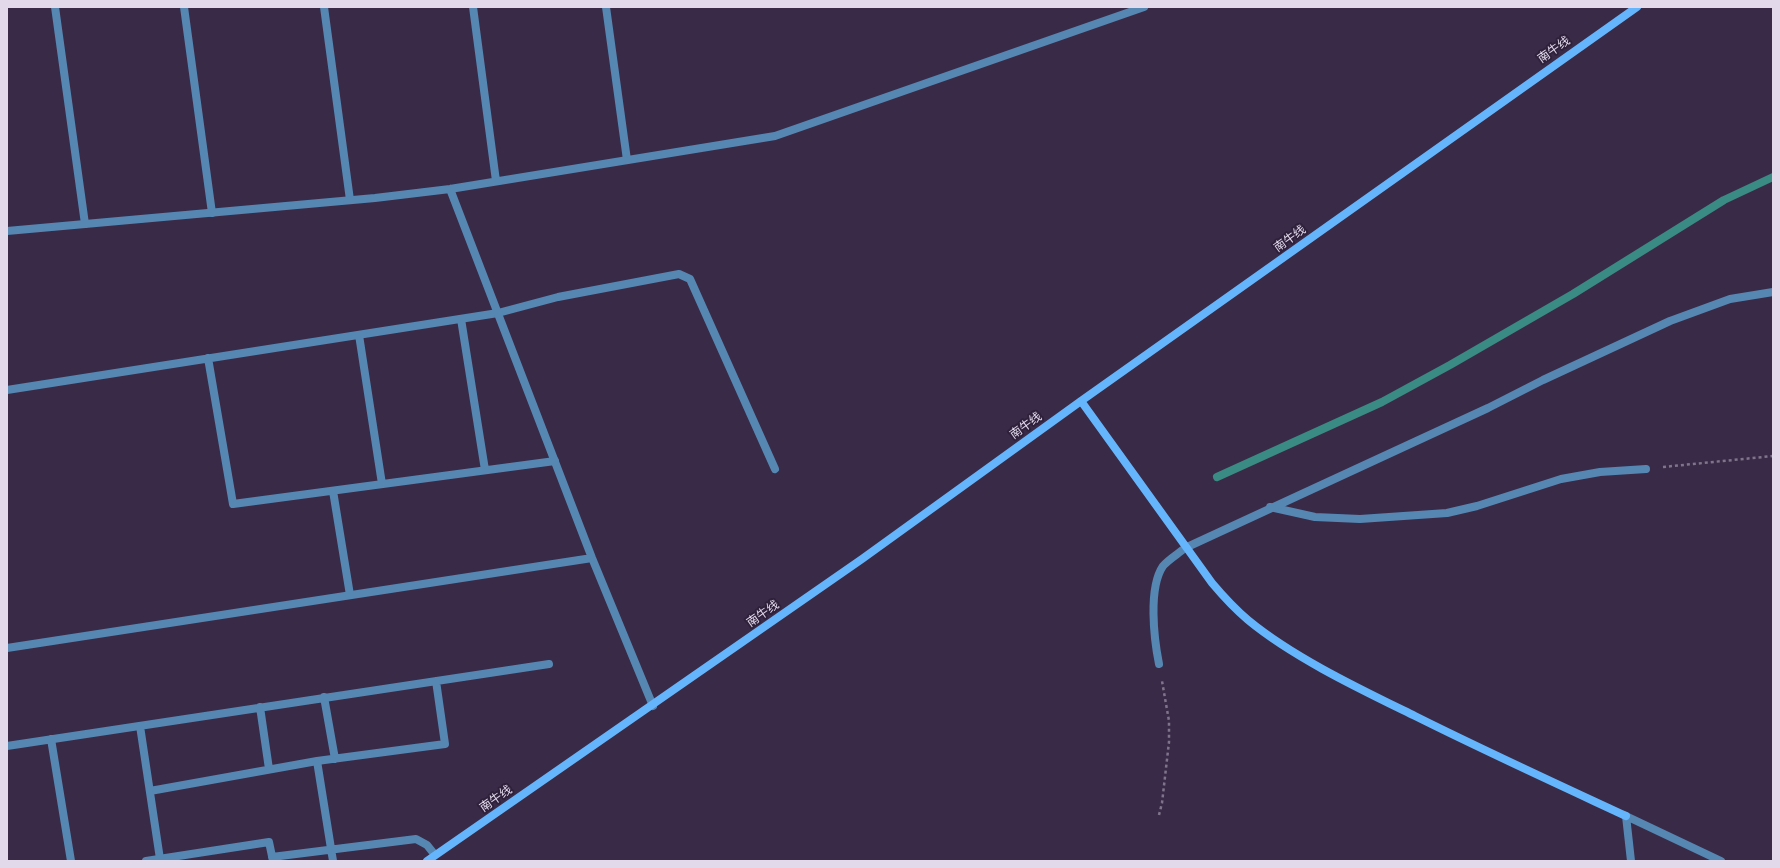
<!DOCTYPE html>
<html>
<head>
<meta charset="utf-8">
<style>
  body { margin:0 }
  #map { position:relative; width:1780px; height:868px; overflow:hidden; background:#392b47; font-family:"Noto Sans",sans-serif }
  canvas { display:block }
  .frame { position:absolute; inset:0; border:8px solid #e2d9eb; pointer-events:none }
</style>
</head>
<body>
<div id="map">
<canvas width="1780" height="868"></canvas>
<div class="frame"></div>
</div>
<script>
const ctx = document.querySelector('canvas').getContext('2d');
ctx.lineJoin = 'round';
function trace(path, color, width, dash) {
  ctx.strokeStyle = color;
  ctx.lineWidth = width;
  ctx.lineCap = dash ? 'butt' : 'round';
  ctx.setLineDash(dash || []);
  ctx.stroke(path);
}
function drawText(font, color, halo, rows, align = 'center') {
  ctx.font = font + ' "Noto Sans","Noto Sans SC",sans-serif';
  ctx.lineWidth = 4;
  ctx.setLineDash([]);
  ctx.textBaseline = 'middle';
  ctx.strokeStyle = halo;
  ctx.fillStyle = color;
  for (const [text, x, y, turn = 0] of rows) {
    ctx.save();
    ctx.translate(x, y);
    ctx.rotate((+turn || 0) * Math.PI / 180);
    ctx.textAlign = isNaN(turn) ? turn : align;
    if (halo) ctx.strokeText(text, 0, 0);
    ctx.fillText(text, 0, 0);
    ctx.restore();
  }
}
trace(new Path2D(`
  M1217,477l165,-75 68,-37 123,-71 151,-94 49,-23`), '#3a8b84', 8);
trace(new Path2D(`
  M1663,467l110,-11
  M1159,815l3,-12 7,-61v-21l-7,-40`), '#80748c', 2.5, [3, 3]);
trace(new Path2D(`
  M55,7l30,217
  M184,7l28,206
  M324,7l26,193
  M606,7l21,153
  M461,319l24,151
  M359,335l23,149
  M208,358l25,146 322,-43
  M7,390l491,-77 60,-16 121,-23 11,5 85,190
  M333,491l17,104
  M1270,507l45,10 45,2 87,-6 30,-7 84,-27 39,-7 46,-3
  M1159,664c-5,-25 -11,-76 4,-98 6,-7 15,-12 22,-18
  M324,697l11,62
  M260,707l9,62
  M140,726l20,133
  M51,739l20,122
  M7,746l542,-82
  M317,761l16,100
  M150,791l167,-30 128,-17 -9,-63
  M272,857l144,-18 11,6 8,10
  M146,861l123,-19 4,19`), '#5687b3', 8);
trace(new Path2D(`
  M473,7l23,174
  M450,189l142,369 61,148
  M7,231l368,-33 75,-9 325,-53 369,-129
  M1185,548l303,-140 55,-28 127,-59 60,-22 43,-7
  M7,648l585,-90
  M1626,816l95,45
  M1626,816l5,45`), '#5687b3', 8);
trace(new Path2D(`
  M1081,401l131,182c11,13 23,26 36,37 46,38 114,70 167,96 70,35 140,67 211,100
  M427,861l435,-302 219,-158 556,-394`), '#65b5fd', 8);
drawText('12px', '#e2d9eb', '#2f213c', [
  ["南牛线",1554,50,-35],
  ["南牛线",1290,239,-36],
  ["南牛线",1026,426,-36],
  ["南牛线",763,614,-35],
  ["南牛线",496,799,-35]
]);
</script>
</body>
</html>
